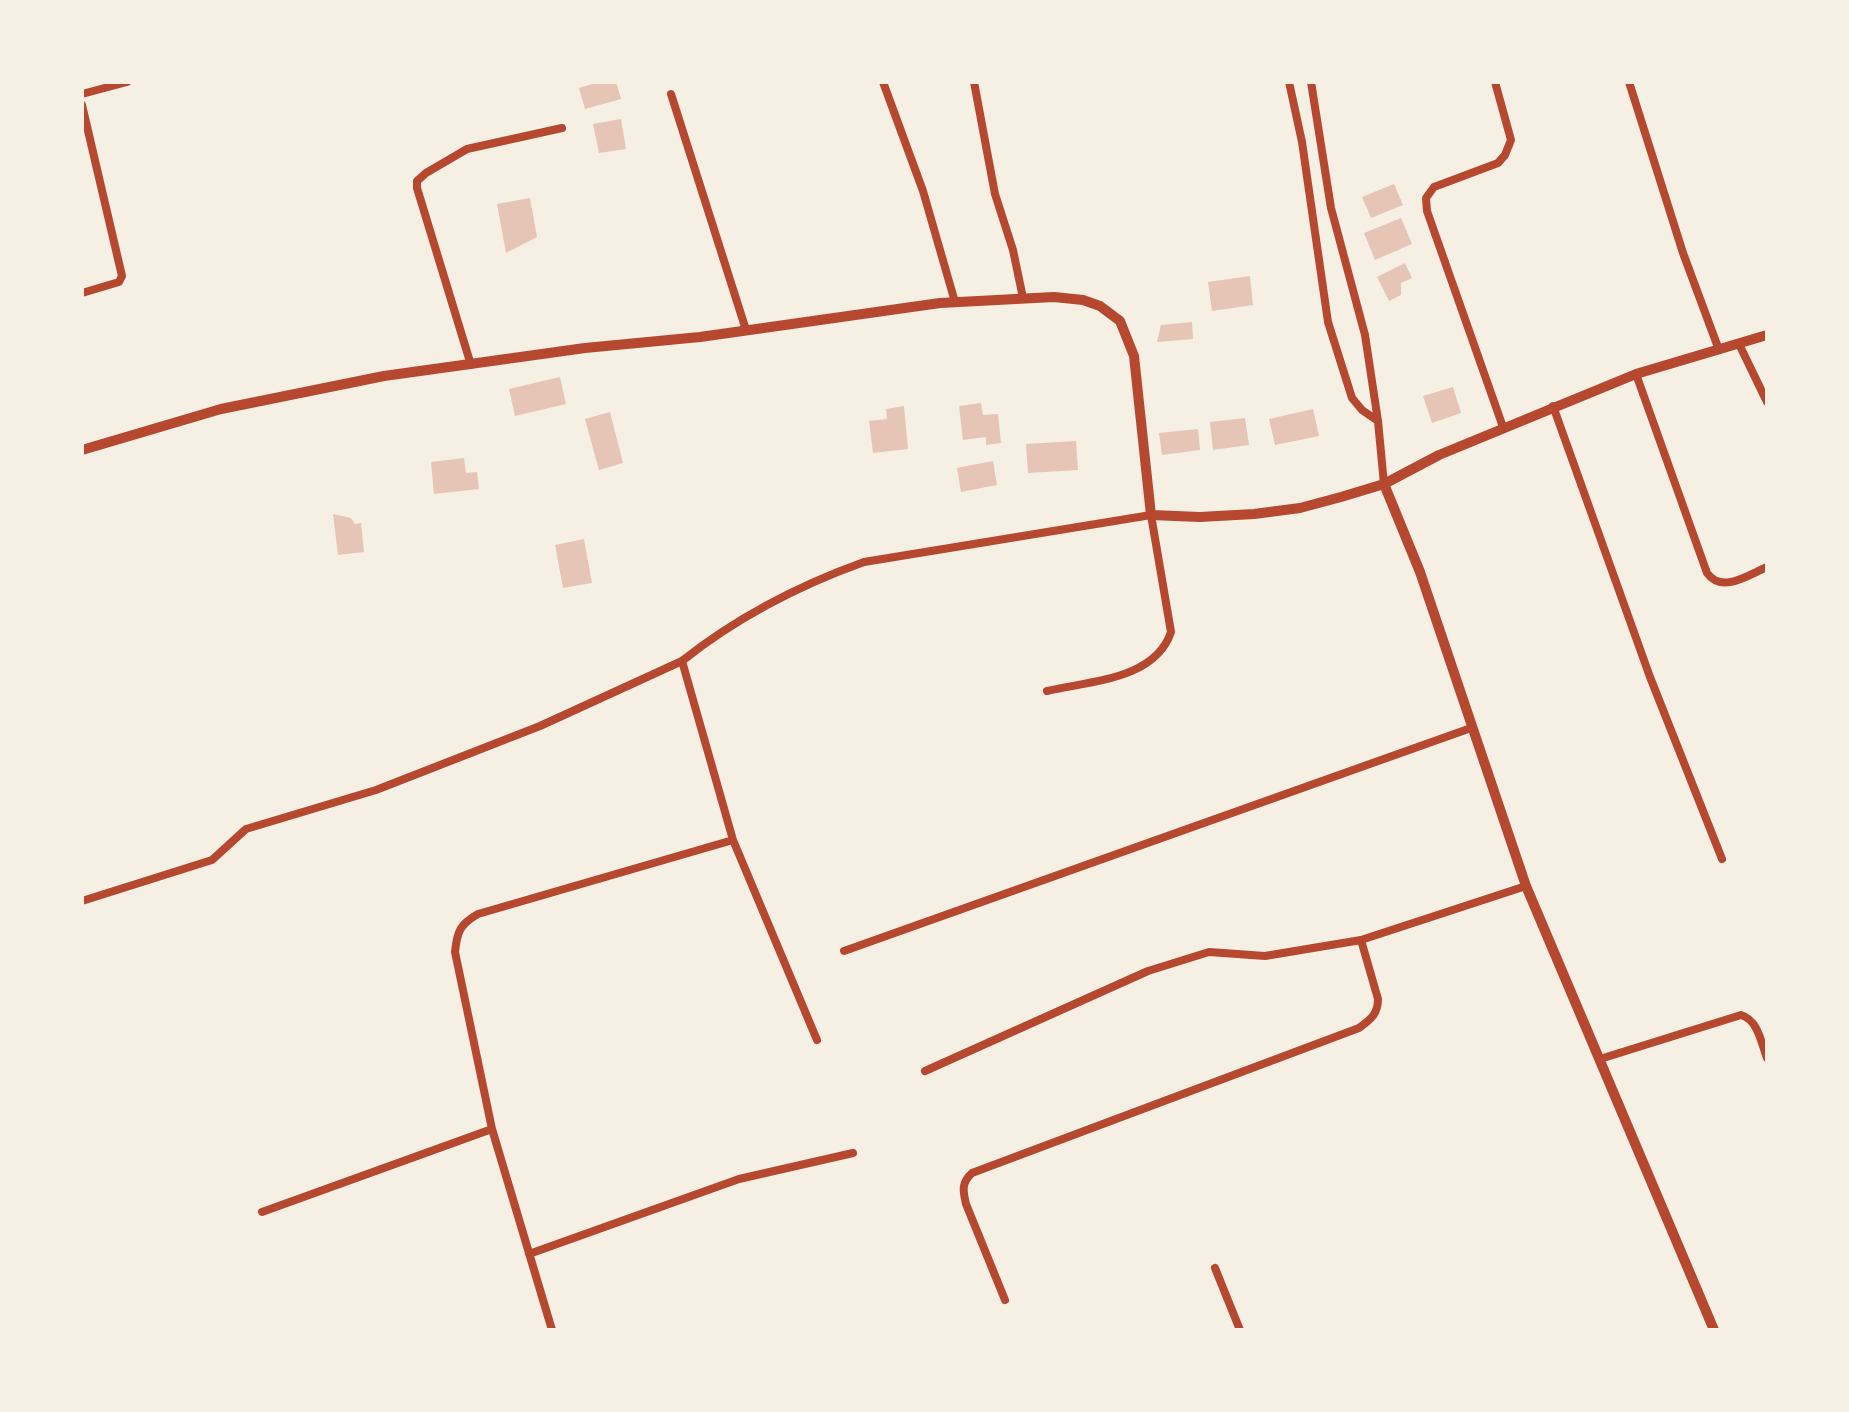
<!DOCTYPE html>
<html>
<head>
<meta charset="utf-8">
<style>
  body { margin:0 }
  #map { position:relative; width:1849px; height:1412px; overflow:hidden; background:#f6efe4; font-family:"DejaVu Sans",sans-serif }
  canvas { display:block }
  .frame { position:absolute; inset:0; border:84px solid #f6efe4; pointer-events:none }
</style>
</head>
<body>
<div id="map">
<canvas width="1849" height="1412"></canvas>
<div class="frame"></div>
</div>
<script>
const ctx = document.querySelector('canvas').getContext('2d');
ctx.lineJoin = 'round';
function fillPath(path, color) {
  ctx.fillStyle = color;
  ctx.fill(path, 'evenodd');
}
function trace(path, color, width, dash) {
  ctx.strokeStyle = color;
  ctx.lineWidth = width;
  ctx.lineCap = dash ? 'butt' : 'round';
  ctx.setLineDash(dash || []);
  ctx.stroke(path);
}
fillPath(new Path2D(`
  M599,82h17l5,17 -36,10 -6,-21z
  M621,119l5,30 -27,4 -6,-29z
  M1394,184l9,21 -32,13 -9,-21z
  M530,198l7,39 -31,16 -9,-49z
  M1401,218l11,26 -37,16 -11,-27z
  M1405,263l7,15 -11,5v12l-12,6 -12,-24z
  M1250,276l3,29 -41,6 -4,-29z
  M1192,322l1,17 -36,3 4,-17z
  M560,377l6,27 -51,12 -6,-27z
  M1453,387l8,26 -29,10 -9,-27z
  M981,403l2,12 15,-1 3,29 -15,2v-8l-23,3 -4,-34z
  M904,406l4,43 -35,4 -4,-32 18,-2 -1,-10z
  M1313,409l6,27 -44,9 -6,-26z
  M610,412l13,51 -24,7 -14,-51z
  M1245,418l4,27 -36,5 -3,-28z
  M1198,429l2,21 -38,5 -3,-22z
  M1076,441l2,29 -50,3 -2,-29z
  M464,458l2,15 11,-1 2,17 -45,5 -3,-32z
  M993,461l4,24 -36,7 -4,-24z
  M333,514l18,4 4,6 6,-1 3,29 -26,3z
  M584,539l8,44 -29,5 -8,-43z`), '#e6c5b7');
trace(new Path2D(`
  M883,82l40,109 32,111
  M974,82l21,112 18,56 10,48
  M1289,82l13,60 26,180 24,76 10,12 16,11
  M1311,82l20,126 34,127 13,86 6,63
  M1495,82l16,58 -6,15 -7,8 -64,24 -8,11 1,13 76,216
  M1629,82l54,171 36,97
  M82,94l45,-12
  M671,94l75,236
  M82,105l40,171 -3,6 -37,11
  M1739,344l28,58
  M471,365l-54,-177v-7l9,-8 41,-24 95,-21
  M1636,374l71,199c15,21 41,2 60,-6
  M1553,406l97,271 72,182
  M82,901l130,-41 34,-31 130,-39 164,-64 142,-65
  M844,951l627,-223
  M817,1040l-84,-200 -51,-179c54,-43 118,-76 182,-99l287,-47 20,117c-16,48 -82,49 -124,59
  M1600,1059l141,-44c17,5 20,27 26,43
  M925,1071l223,-100 61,-19 56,4 96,-16 165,-54
  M262,1212l230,-83
  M529,1254l210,-75 114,-26
  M1215,1268l25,62
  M1005,1300l-39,-96c-3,-13 -5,-21 6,-31l387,-145c12,-9 19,-14 19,-29l-17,-59
  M552,1330l-60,-201 -37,-177c2,-20 5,-28 23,-38l255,-74`), '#b5482f', 8);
trace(new Path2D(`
  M82,450l139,-41 163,-33 201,-28 115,-11 240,-34 114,-6 29,3 17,6 20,15 14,35 17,159 49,2 54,-3 46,-6 41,-11 43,-13 55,-29 197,-81 131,-39
  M1384,484l36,88 106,314 188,444`), '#b5482f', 10);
</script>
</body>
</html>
